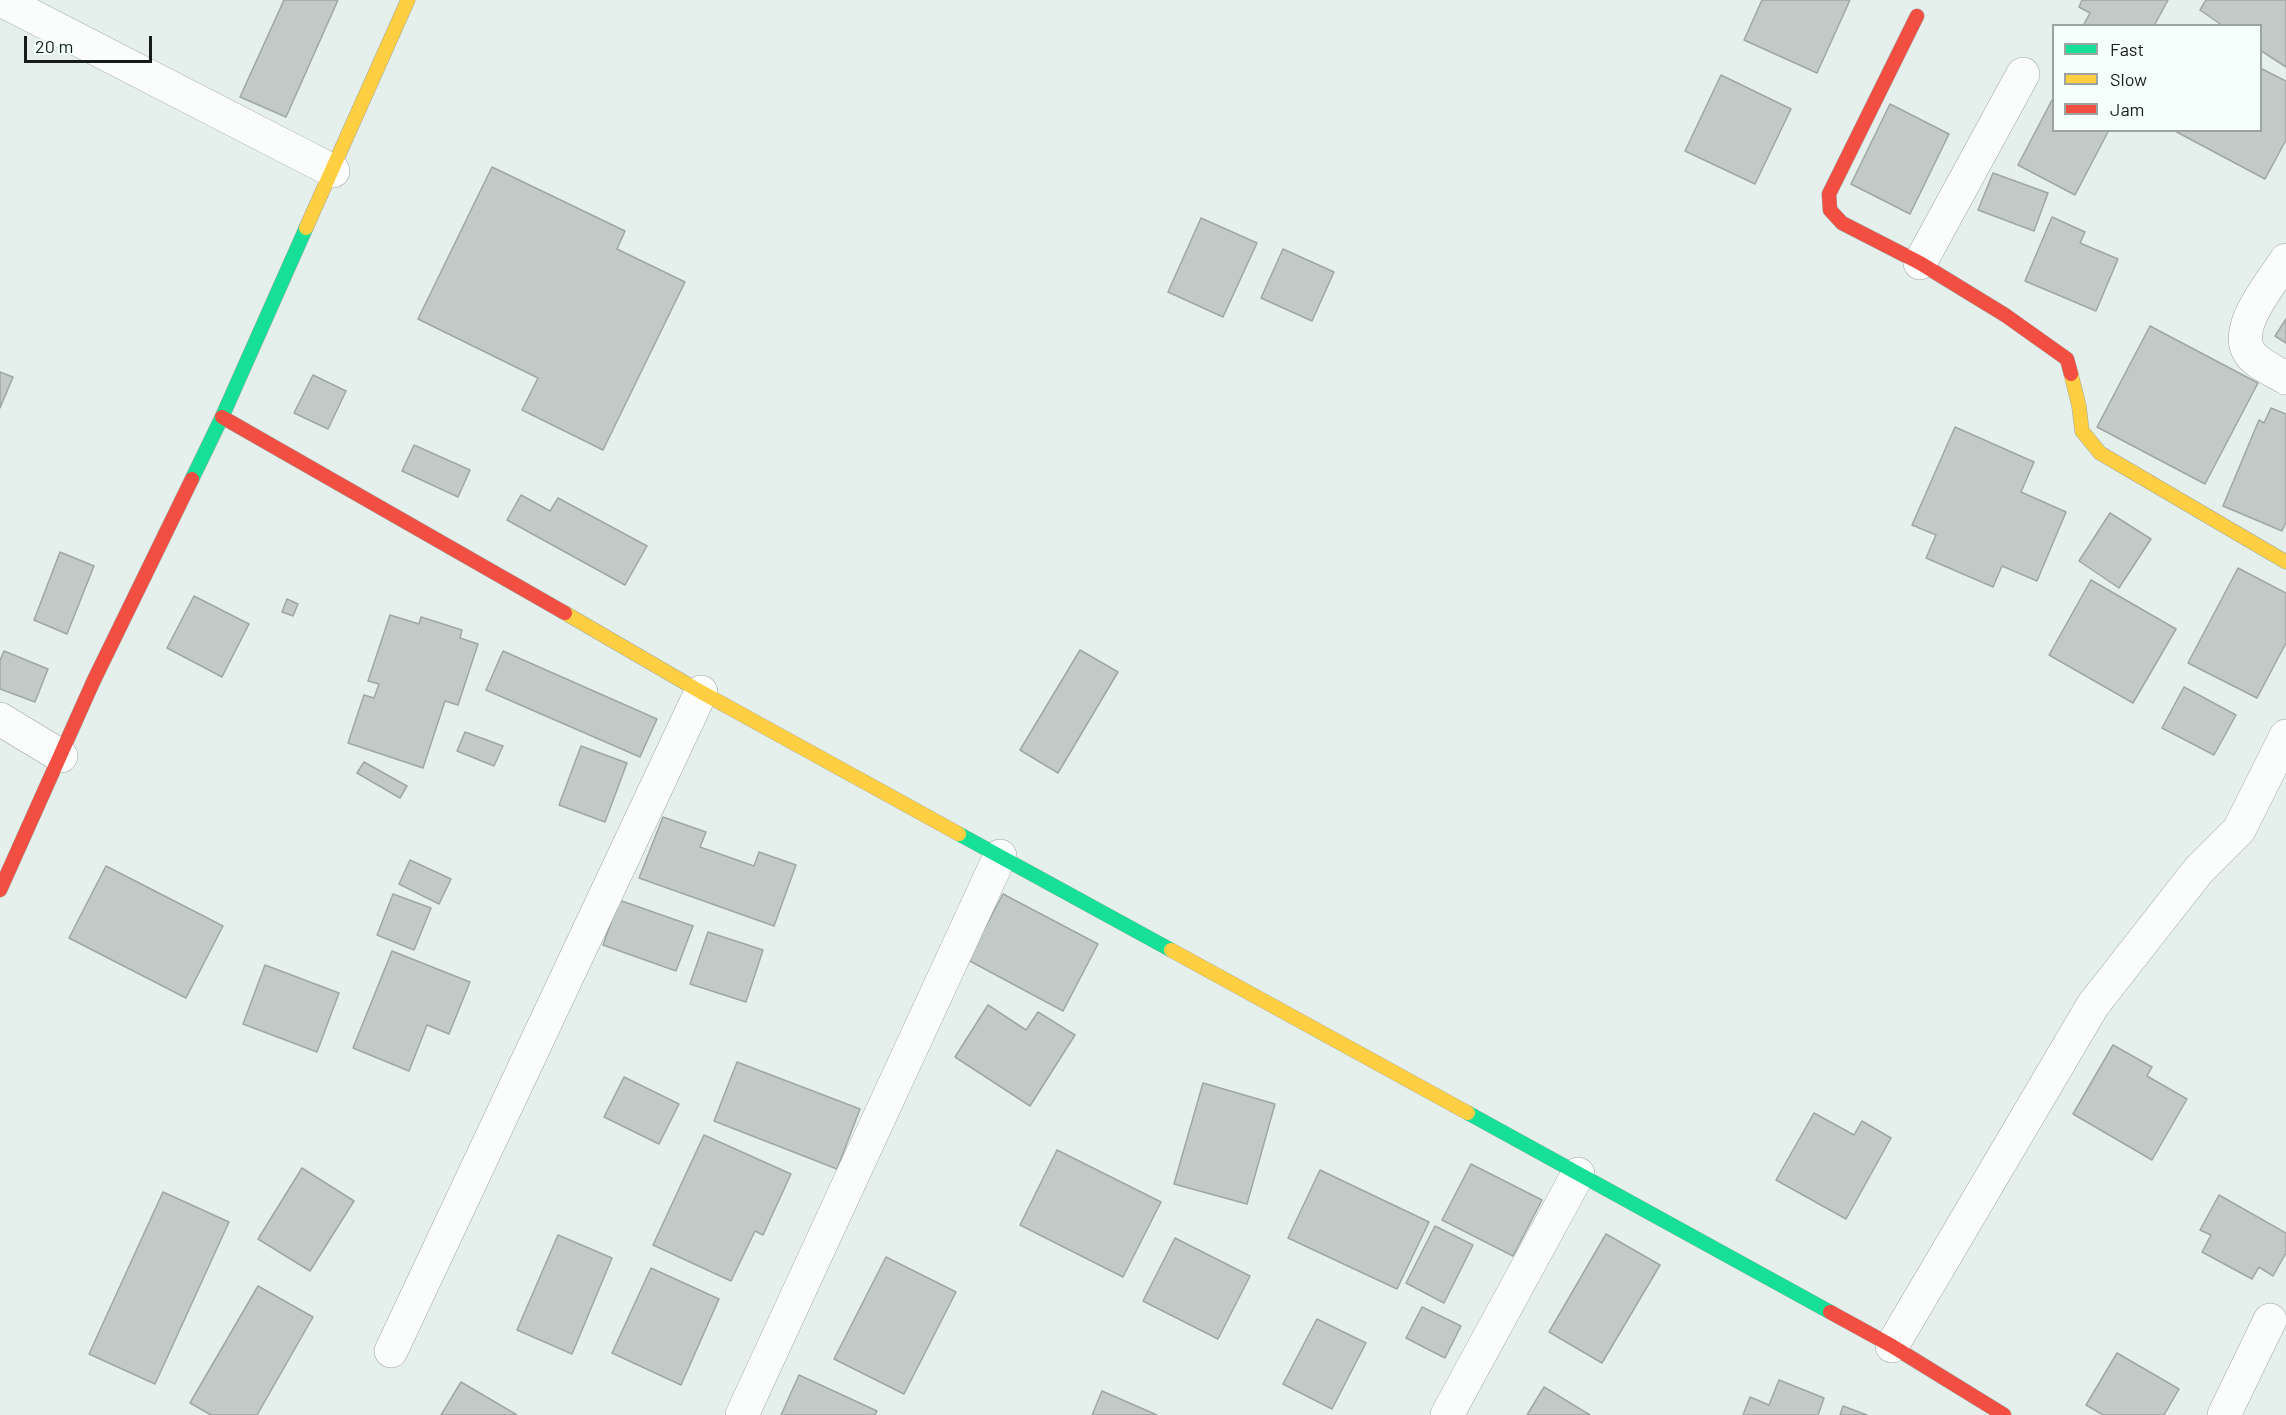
<!DOCTYPE html>
<html>
<head>
<meta charset="utf-8">
<style>
  body { margin:0 }
  #map { position:relative; width:2286px; height:1415px; overflow:hidden; background:#e5efeb; font-family:Barlow,sans-serif }
  canvas { display:block }
  .legend { position:absolute; left:2052px; top:24px; width:210px; height:108px; box-sizing:border-box; background:#f4fefa; border:2px solid #9ba4a0; margin:0; padding:8px 10px; list-style:none; font-size:18px; color:#161c1a }
  .legend li { display:flex; align-items:center; gap:12px; height:30px }
  .legend b { width:30px; border:2px solid #9ba4a0 }
  .scale { position:absolute; left:24px; top:36px; width:128px; height:27px; box-sizing:border-box; border:3px solid #161c1a; border-top:0; padding-left:8px; font-size:18px; line-height:21px; white-space:nowrap; color:#161c1a; -webkit-text-stroke:4px #f4fefa; paint-order:stroke }
</style>
</head>
<body>
<div id="map">
<canvas width="2286" height="1415"></canvas>
<ul class="legend">
<li><b style="height:8px;background:#16e098"></b>Fast</li>
<li><b style="height:8px;background:#ffcf43"></b>Slow</li>
<li><b style="height:8px;background:#f24e42"></b>Jam</li>
</ul>
<div class="scale">20 m</div>
</div>
<script>
const ctx = document.querySelector('canvas').getContext('2d');
ctx.lineJoin = 'round';
function fillPath(path, color) {
  ctx.fillStyle = color;
  ctx.fill(path, 'evenodd');
}
function trace(path, color, width, dash) {
  ctx.strokeStyle = color;
  ctx.lineWidth = width;
  ctx.lineCap = dash ? 'butt' : 'round';
  ctx.setLineDash(dash || []);
  ctx.stroke(path);
}
const building = new Path2D(`
  M284,0h54l-52,117 -46,-20z
  M1762,0h88l-33,73 -73,-33z
  M2082,0h86l-14,26h-71l7,-13 -11,-6z
  M2206,0h80v67l-26,-17v-24h-37l-23,-16z
  M2260,68l26,13v59l-21,39 -92,-49h87z
  M1721,75l70,34 -36,75 -70,-33z
  M2052,100l2,1v29h55l-34,65 -57,-30z
  M1890,104l59,30 -39,80 -59,-30z
  M492,167l133,64 -8,18 68,33 -82,168 -81,-40 16,-32 -120,-59z
  M1993,173l55,20 -14,38 -56,-21z
  M2052,217l33,15 -5,11 38,16 -22,52 -71,-30z
  M1201,218l56,25 -34,74 -55,-25z
  M1283,249l51,23 -22,49 -51,-23z
  M2286,319v24l-11,-7z
  M2150,326l108,57 -53,101 -108,-57z
  M0,372l13,5 -13,31z
  M313,375l33,16 -18,38 -34,-16z
  M2271,408l15,6v108l-4,9 -59,-25 36,-86 5,3z
  M1955,427l79,35 -13,30 45,20 -29,69 -35,-15 -9,21 -67,-29 10,-23 -24,-10z
  M414,445l56,25 -12,27 -56,-26z
  M521,495l29,16 8,-13 89,48 -22,39 -118,-65z
  M2110,513l41,26 -32,49 -40,-27z
  M60,552l34,14 -27,68 -33,-14z
  M2238,568l48,25v50l-29,55 -69,-35z
  M2091,580l85,49 -43,74 -84,-48z
  M194,596l55,28 -27,53 -55,-29z
  M287,599l11,5 -5,12 -11,-4z
  M390,615l29,9 2,-7 41,13 -2,8 18,6 -20,61 -13,-4 -22,67 -75,-25 16,-48 10,3 5,-14 -11,-3z
  M1080,650l38,22 -60,101 -38,-23z
  M4,651l44,18 -13,33 -35,-13v-29z
  M503,651l154,68 -17,38 -154,-67z
  M2184,687l52,28 -22,40 -52,-27z
  M465,732l38,14 -9,20 -37,-15z
  M581,746l46,17 -22,59 -46,-17z
  M364,762l43,24 -7,12 -43,-25z
  M663,817l43,15 -6,15 54,19 5,-14 37,13 -22,61 -135,-48z
  M410,860l41,19 -12,25 -40,-20z
  M106,866l117,60 -37,72 -117,-60z
  M393,894l38,14 -17,42 -37,-15z
  M1003,894l95,50 -35,67 -95,-51z
  M619,900l74,26 -17,45 -73,-26z
  M708,932l55,18 -17,52 -56,-18z
  M392,951l78,31 -21,52 -22,-9 -18,46 -56,-23z
  M265,965l74,28 -22,59 -74,-28z
  M988,1005l38,25 12,-18 37,23 -45,71 -75,-49z
  M2113,1045l39,22 -5,9 40,23 -35,61 -79,-46z
  M737,1062l123,47 -23,60 -123,-48z
  M624,1077l55,27 -20,40 -55,-27z
  M1203,1083l72,21 -28,100 -73,-20z
  M1814,1113l40,22 8,-14 29,17 -45,81 -70,-39z
  M704,1135l87,39 -28,61 -8,-4 -24,50 -78,-36z
  M1057,1150l104,52 -38,75 -103,-52z
  M1471,1164l71,36 -29,56 -71,-36z
  M302,1168l52,33 -44,70 -52,-32z
  M1320,1170l109,52 -32,67 -109,-51z
  M163,1192l66,30 -74,162 -66,-30z
  M2219,1195l67,38v20l-13,23 -14,-9 -7,12 -50,-27 9,-17 -11,-5z
  M1435,1226l38,19 -29,58 -38,-20z
  M1606,1234l54,31 -58,98 -53,-31z
  M558,1235l54,23 -40,96 -55,-24z
  M1175,1238l75,38 -32,63 -75,-38z
  M886,1257l70,35 -52,102 -70,-35z
  M651,1268l68,31 -38,86 -69,-32z
  M258,1286l55,31 -56,98h-46l-21,-12z
  M1422,1307l39,19 -16,32 -39,-20z
  M1317,1319l49,24 -34,66 -49,-25z
  M2117,1353l62,36 -15,26h-61l-17,-10z
  M799,1375l78,36 -2,4h-94z
  M1779,1380l45,18 -6,17h-75l7,-18 19,8z
  M461,1382l56,33h-76z
  M1544,1387l46,28h-63z
  M1102,1391l55,24h-65z
  M1843,1406l24,9h-27z`);
fillPath(building, '#c2cac8');
trace(building, '#9fa7a5', 1.5);
const street = new Path2D(`
  M1,0l332,171
  M2286,260c-15,24 -59,73 -32,98 8,8 22,14 32,20
  M1920,263l103,-189
  M0,719l61,37
  M1892,1346l201,-341 105,-134 41,-41 47,-94
  M391,1351l310,-659
  M742,1415l258,-559
  M1447,1415l131,-241
  M2224,1415l46,-95`);
const fast = new Path2D(`
  M192,479l30,-62 84,-189
  M959,834l212,116
  M1468,1113l362,199`);
const slow = new Path2D(`
  M306,228l102,-228
  M2071,374l8,32 3,25 18,22 186,109
  M565,613l136,79 258,142
  M1171,950l297,163`);
const jam = new Path2D(`
  M1917,16l-88,178 1,16 12,13 78,40 85,52 62,44 4,15
  M222,417l343,196
  M0,890l94,-210 98,-201
  M1830,1312l62,34 112,69`);
trace(street, '#9ea6a3', 34);
trace(fast, '#9ea6a3', 15);
trace(slow, '#9ea6a3', 15);
trace(jam, '#9ea6a3', 15);
trace(street, '#fbfdfc', 33);
trace(fast, '#16e098', 14);
trace(slow, '#ffcf43', 14);
trace(jam, '#f24e42', 14);
</script>
</body>
</html>
